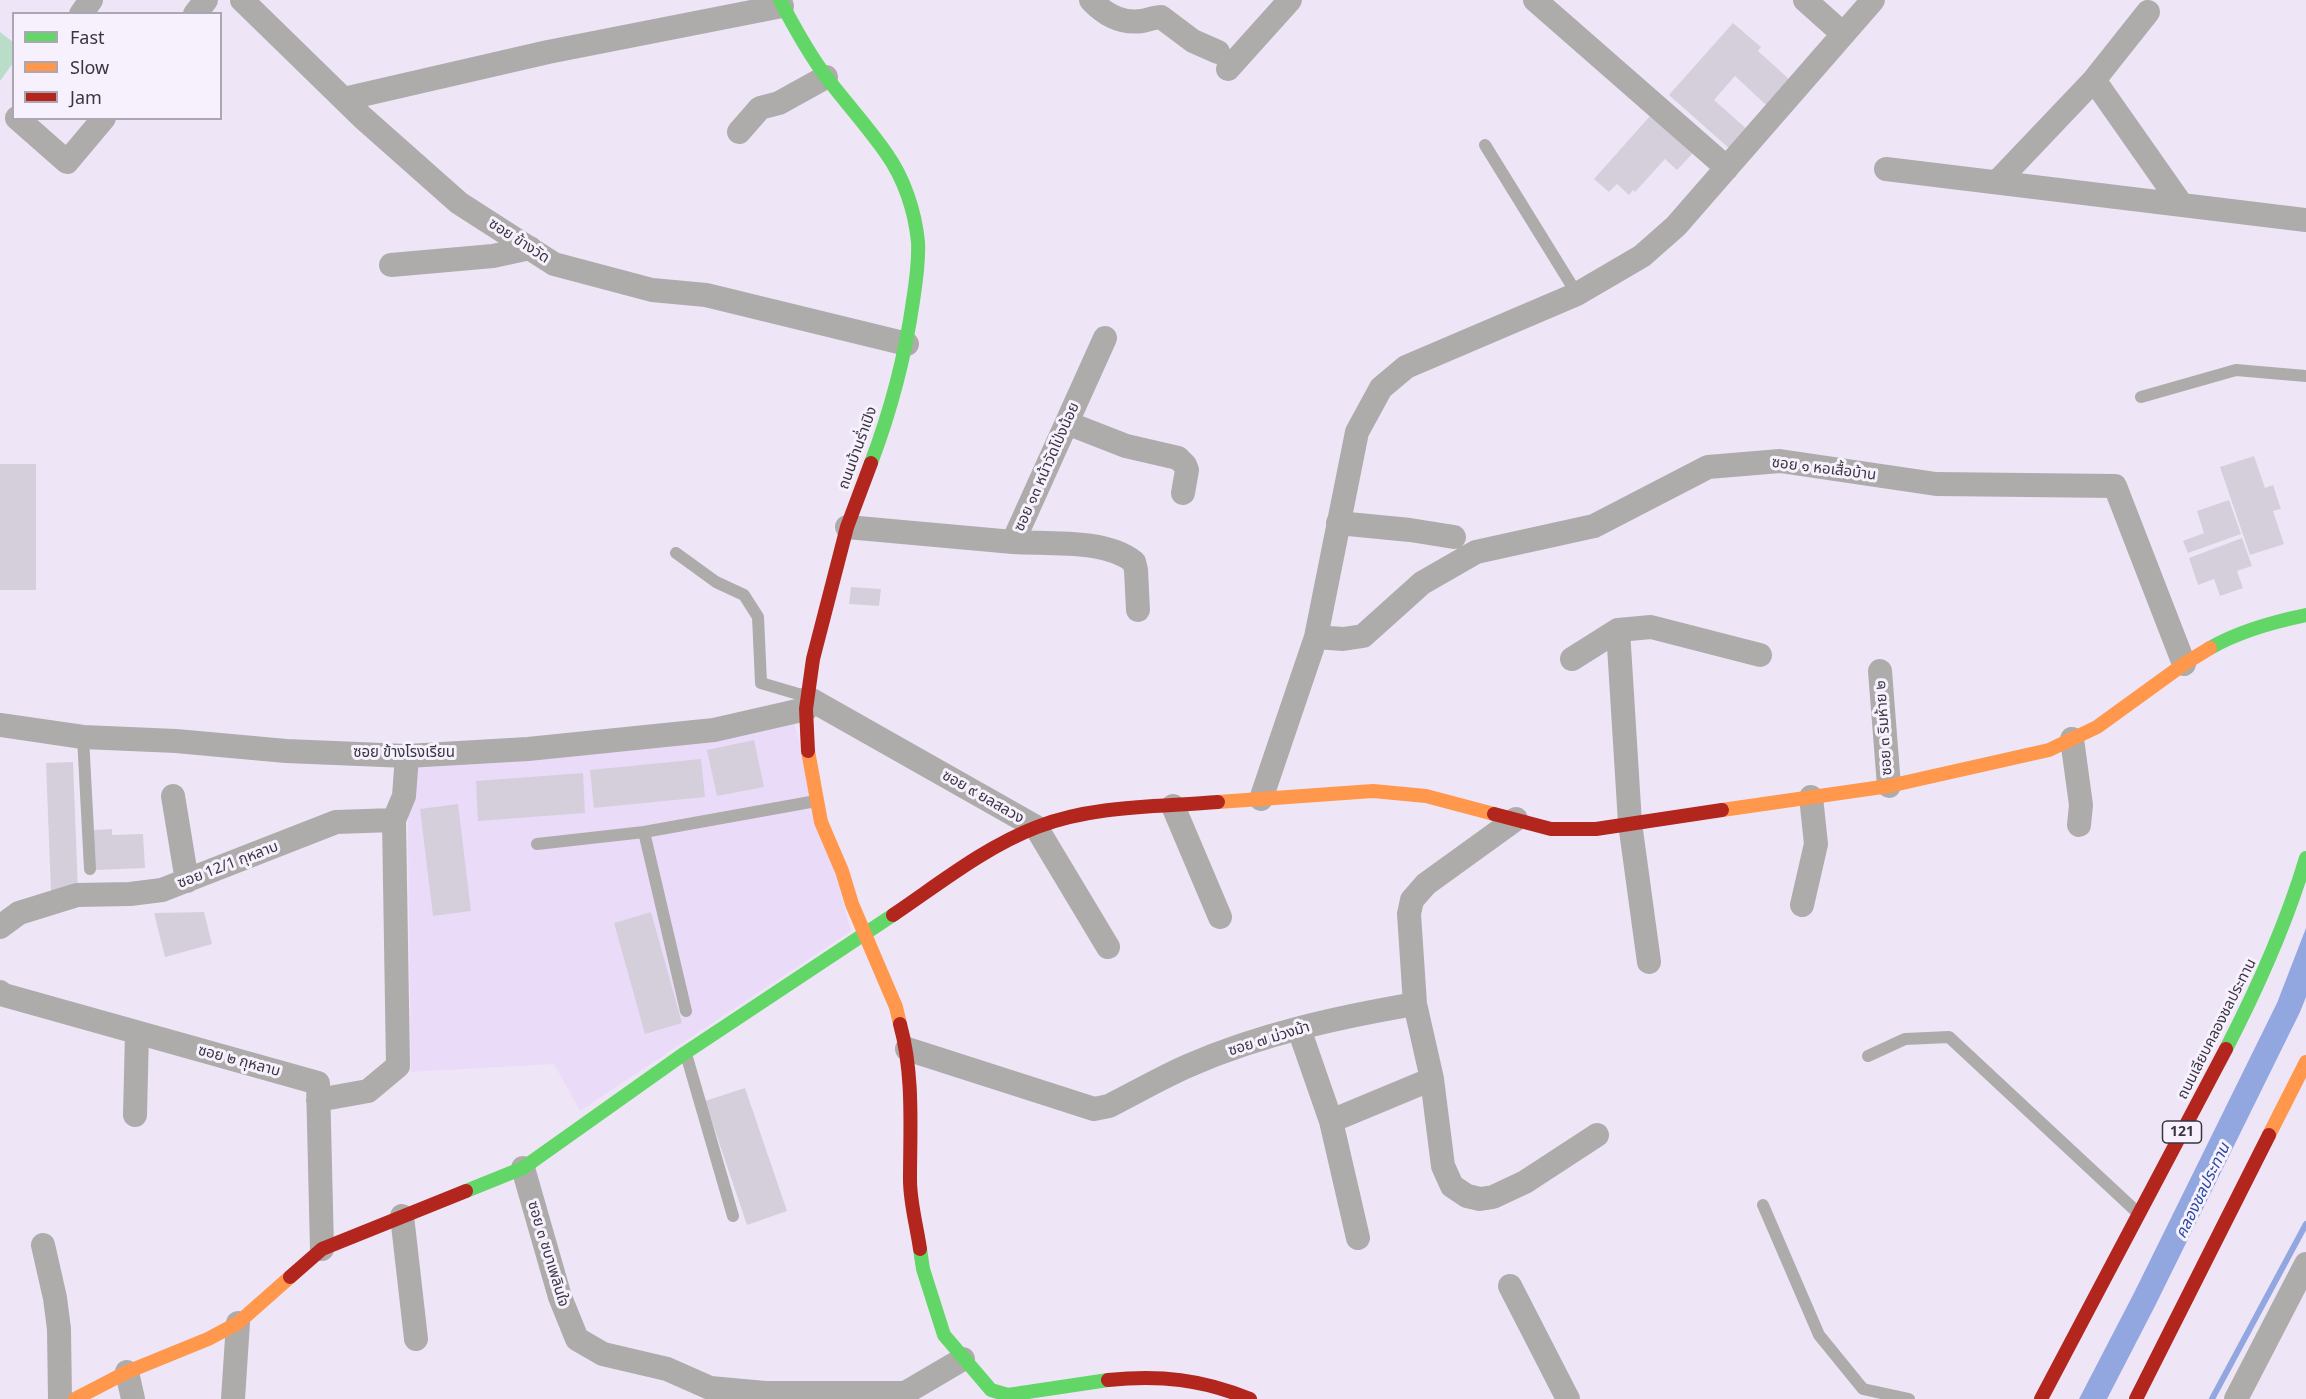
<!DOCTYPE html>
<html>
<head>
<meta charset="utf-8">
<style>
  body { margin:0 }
  #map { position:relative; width:2306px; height:1399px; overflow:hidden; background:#eee6f7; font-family:"Noto Sans",sans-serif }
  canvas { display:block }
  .legend { position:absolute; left:12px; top:12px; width:210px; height:108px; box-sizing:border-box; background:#f6f1fd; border:2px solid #aba6b2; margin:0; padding:8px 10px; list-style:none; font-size:18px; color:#3a3541 }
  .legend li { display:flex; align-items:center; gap:12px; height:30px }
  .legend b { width:30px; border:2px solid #aba6b2 }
</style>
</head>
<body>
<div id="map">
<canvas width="2306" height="1399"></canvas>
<ul class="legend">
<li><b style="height:8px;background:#63d668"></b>Fast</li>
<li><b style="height:8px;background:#ff974d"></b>Slow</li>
<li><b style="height:8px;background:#b3261e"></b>Jam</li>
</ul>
</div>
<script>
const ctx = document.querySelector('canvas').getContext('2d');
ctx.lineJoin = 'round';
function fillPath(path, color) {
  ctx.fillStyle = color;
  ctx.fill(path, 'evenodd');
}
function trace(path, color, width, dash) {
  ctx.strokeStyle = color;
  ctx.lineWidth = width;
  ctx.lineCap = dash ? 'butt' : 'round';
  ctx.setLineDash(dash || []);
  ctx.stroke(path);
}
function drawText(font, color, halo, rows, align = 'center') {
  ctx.font = font + ' "Noto Sans","Noto Sans Thai",sans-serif';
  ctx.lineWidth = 6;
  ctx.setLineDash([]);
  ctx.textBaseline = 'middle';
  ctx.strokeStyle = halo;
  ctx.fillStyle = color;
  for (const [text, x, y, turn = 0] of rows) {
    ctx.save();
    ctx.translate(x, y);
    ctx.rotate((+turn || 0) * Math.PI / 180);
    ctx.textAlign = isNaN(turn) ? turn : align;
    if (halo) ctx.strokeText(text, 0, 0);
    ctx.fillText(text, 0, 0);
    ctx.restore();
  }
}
fillPath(new Path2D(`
  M793,719l58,212 -271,180 -26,-47 -143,8 -4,-306z`), '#eadcf9');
fillPath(new Path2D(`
  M0,32l14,11 -1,20 -13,18z`), '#b9ddc9');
fillPath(new Path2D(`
  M2306,928v69l-6,15 -145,294 -48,93h-28l55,-106 143,-290z`), '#92a7e0');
trace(new Path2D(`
  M2212,1399l94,-175`), '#92a7e0', 6);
fillPath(new Path2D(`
  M1733,23l28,24 -3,4 31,28 -23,26 -31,-29 -21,24 35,31 -18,19 -62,-55z
  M1650,116l43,37 -16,17 -12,-11 -30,33 -2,-2 -4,5 -12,-11 -8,8 -15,-13z
  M2254,456l11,32 8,-3 8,24 -8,2 11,33 -34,11 -30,-88z
  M0,464h36v126h-36z
  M2229,500l12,34 -53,19 -5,-12 21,-8 -7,-22z
  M2242,538l10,28 -15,5 6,17 -23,8 -6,-17 -16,6 -9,-27z
  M851,587l30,2 -2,17 -30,-2z
  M754,740l10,47 -47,9 -10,-46z
  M701,759l4,38 -111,11 -4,-38z
  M73,762l5,129 -27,1 -5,-129z
  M583,773l2,40 -107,8 -2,-40z
  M458,804l13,107 -38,5 -13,-107z
  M112,829v6l31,-1 2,34 -50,2 -2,-40z
  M204,912l8,32 -47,13 -11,-44z
  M651,912l31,111 -37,11 -31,-111z
  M745,1088l42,123 -40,14 -42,-124z`), '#d5cfdc');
trace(new Path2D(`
  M1485,145l92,149
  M2141,397l95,-27 70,6
  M676,553l40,29 28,13 14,22 3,66 44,13
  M83,737l7,132
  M537,844l107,-12
  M686,1011l-42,-179 172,-31
  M686,1054l47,162
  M1868,1056l37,-17 44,-2 189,176
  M1763,1205l56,130 44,54 46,10`), '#adacab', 12);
trace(new Path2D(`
  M242,0l120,117 97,86 95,61 98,26 54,5 201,49
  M1091,0c14,15 30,24 51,21 7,-1 12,-4 19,-4l32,24 25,11
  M1535,0l192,168
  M1805,0l37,33
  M81,14l10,-14
  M195,14l11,-14
  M1228,69l62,-69
  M2094,80l54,-68
  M344,99l204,-47 234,-46
  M17,118l50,44 37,-44
  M739,132l21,-24 19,-5 47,-26
  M1886,169l420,51
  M1997,182l97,-102 87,124
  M391,265l102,-9 37,-8
  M1067,423l59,23 52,12 7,7 2,5 -4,23
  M1338,523l72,7 44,7
  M847,527l166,15 92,-204
  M1013,542c36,2 93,-3 121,20l2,8 2,40
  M1618,630l12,193 19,139
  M1316,637l27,2 20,-3 59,-53 54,-31 118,-26 114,-59 72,-6 156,23 179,2 69,178
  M1572,659l46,-29 33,-3 109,28
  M1880,671l9,115
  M808,698l228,129 72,120
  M0,725l83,12 93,4 110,10 121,5 121,-7 186,-19 92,-21
  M2072,739l9,66 -2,20
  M173,796l14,85
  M1261,799l55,-162 41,-205 24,-44 25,-21 171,-73 65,-38 34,-30 197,-226
  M1173,806l47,111
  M1516,819l-90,65 -14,16 -3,14 6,90 17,75 11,87 9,20 15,10 13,3 13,-2 32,-15 72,-47
  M1802,905l14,-61 -5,-47
  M0,927l19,-14 58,-18 53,-1 32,-4 174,-68 58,-2
  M0,992l4,3 314,88 4,166
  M1299,1029l32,92 101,-42
  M907,1049l187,60 15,-3c26,-13 53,-29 81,-41 71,-31 149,-48 225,-61
  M318,1100l50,-9 30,-25 -4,-246 10,-24 3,-40
  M135,1115l2,-82
  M1331,1121l27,117
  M523,1168l37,129 17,42 26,15 64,15 43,19 55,5h140l58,-34
  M402,1216l14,123
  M43,1245l12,53 4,31 1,70
  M1510,1286l58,113
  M127,1372l6,27
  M233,1399l5,-76
  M2236,1399l70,-135`), '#adacab', 24);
trace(new Path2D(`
  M780,0c14,27 28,53 47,78 19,25 41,49 59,75 18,25 29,58 32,89 1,19 -2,40 -5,59 -8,56 -22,109 -42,162
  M2210,648c29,-17 62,-26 96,-33
  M2226,1049c32,-62 60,-124 80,-191
  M466,1191l57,-23 162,-115 208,-138
  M920,1249l3,20 21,66 47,55 17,5 100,-15`), '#63d668', 14);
trace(new Path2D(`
  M808,751l13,71 21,49 10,33 44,103 4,17
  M1218,802l155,-11 53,5 68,18
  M1722,810l167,-24 160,-36 48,-23 87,-63 26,-16
  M2269,1135l37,-73
  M75,1399l52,-27 81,-33 30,-16 52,-46`), '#ff974d', 14);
trace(new Path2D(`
  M808,751l-2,-42 7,-50 34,-132 24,-64
  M1494,814l57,15h45l126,-19
  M893,915c46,-31 92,-68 144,-88 56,-22 122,-20 181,-25
  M900,1024c14,51 10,104 10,156 0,23 7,47 10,69
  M290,1277l32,-28 144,-58
  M1108,1380c53,-5 93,-1 142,19
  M2041,1399l185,-350
  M2136,1399l133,-264`), '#b3261e', 14);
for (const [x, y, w] of [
  [2182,1132,39]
]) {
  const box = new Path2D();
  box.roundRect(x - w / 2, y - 11, w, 22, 4.5);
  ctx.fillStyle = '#f6f1fd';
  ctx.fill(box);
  trace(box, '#3a3541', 1.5);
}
drawText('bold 14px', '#3a3541', null, [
  ["121",2182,1132]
]);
drawText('15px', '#3a3541', '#f6f1fd', [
  ["ซอย ข้างวัด",519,241,33],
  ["ถนนบ้านร่ำเปิง",858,448,-70],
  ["ซอย ๑๓ หน้าวัดโป่งน้อย",1047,467,-66],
  ["ซอย ๑ หอเสื้อบ้าน",1824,469,7],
  ["ซอย ๓ ริมห้าย ๒",1884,728,-94],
  ["ซอย ข้างโรงเรียน",404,753],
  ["ซอย ๙ ยลสลวง",983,797,30],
  ["ซอย 12/1 กุหลาบ",228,865,-21],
  ["ถนนเลียบคลองชลประทาน",2217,1029,-63],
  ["ซอย ๗ ม่วงม้า",1269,1039,-17],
  ["ซอย ๒ กุหลาบ",239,1061,15],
  ["ซอย ๓ ชบาเพลินใจ",548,1254,73]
]);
drawText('italic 16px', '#2749a1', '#f6f1fd', [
  ["คลองชลประทาน",2203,1191,-64]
]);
</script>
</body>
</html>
